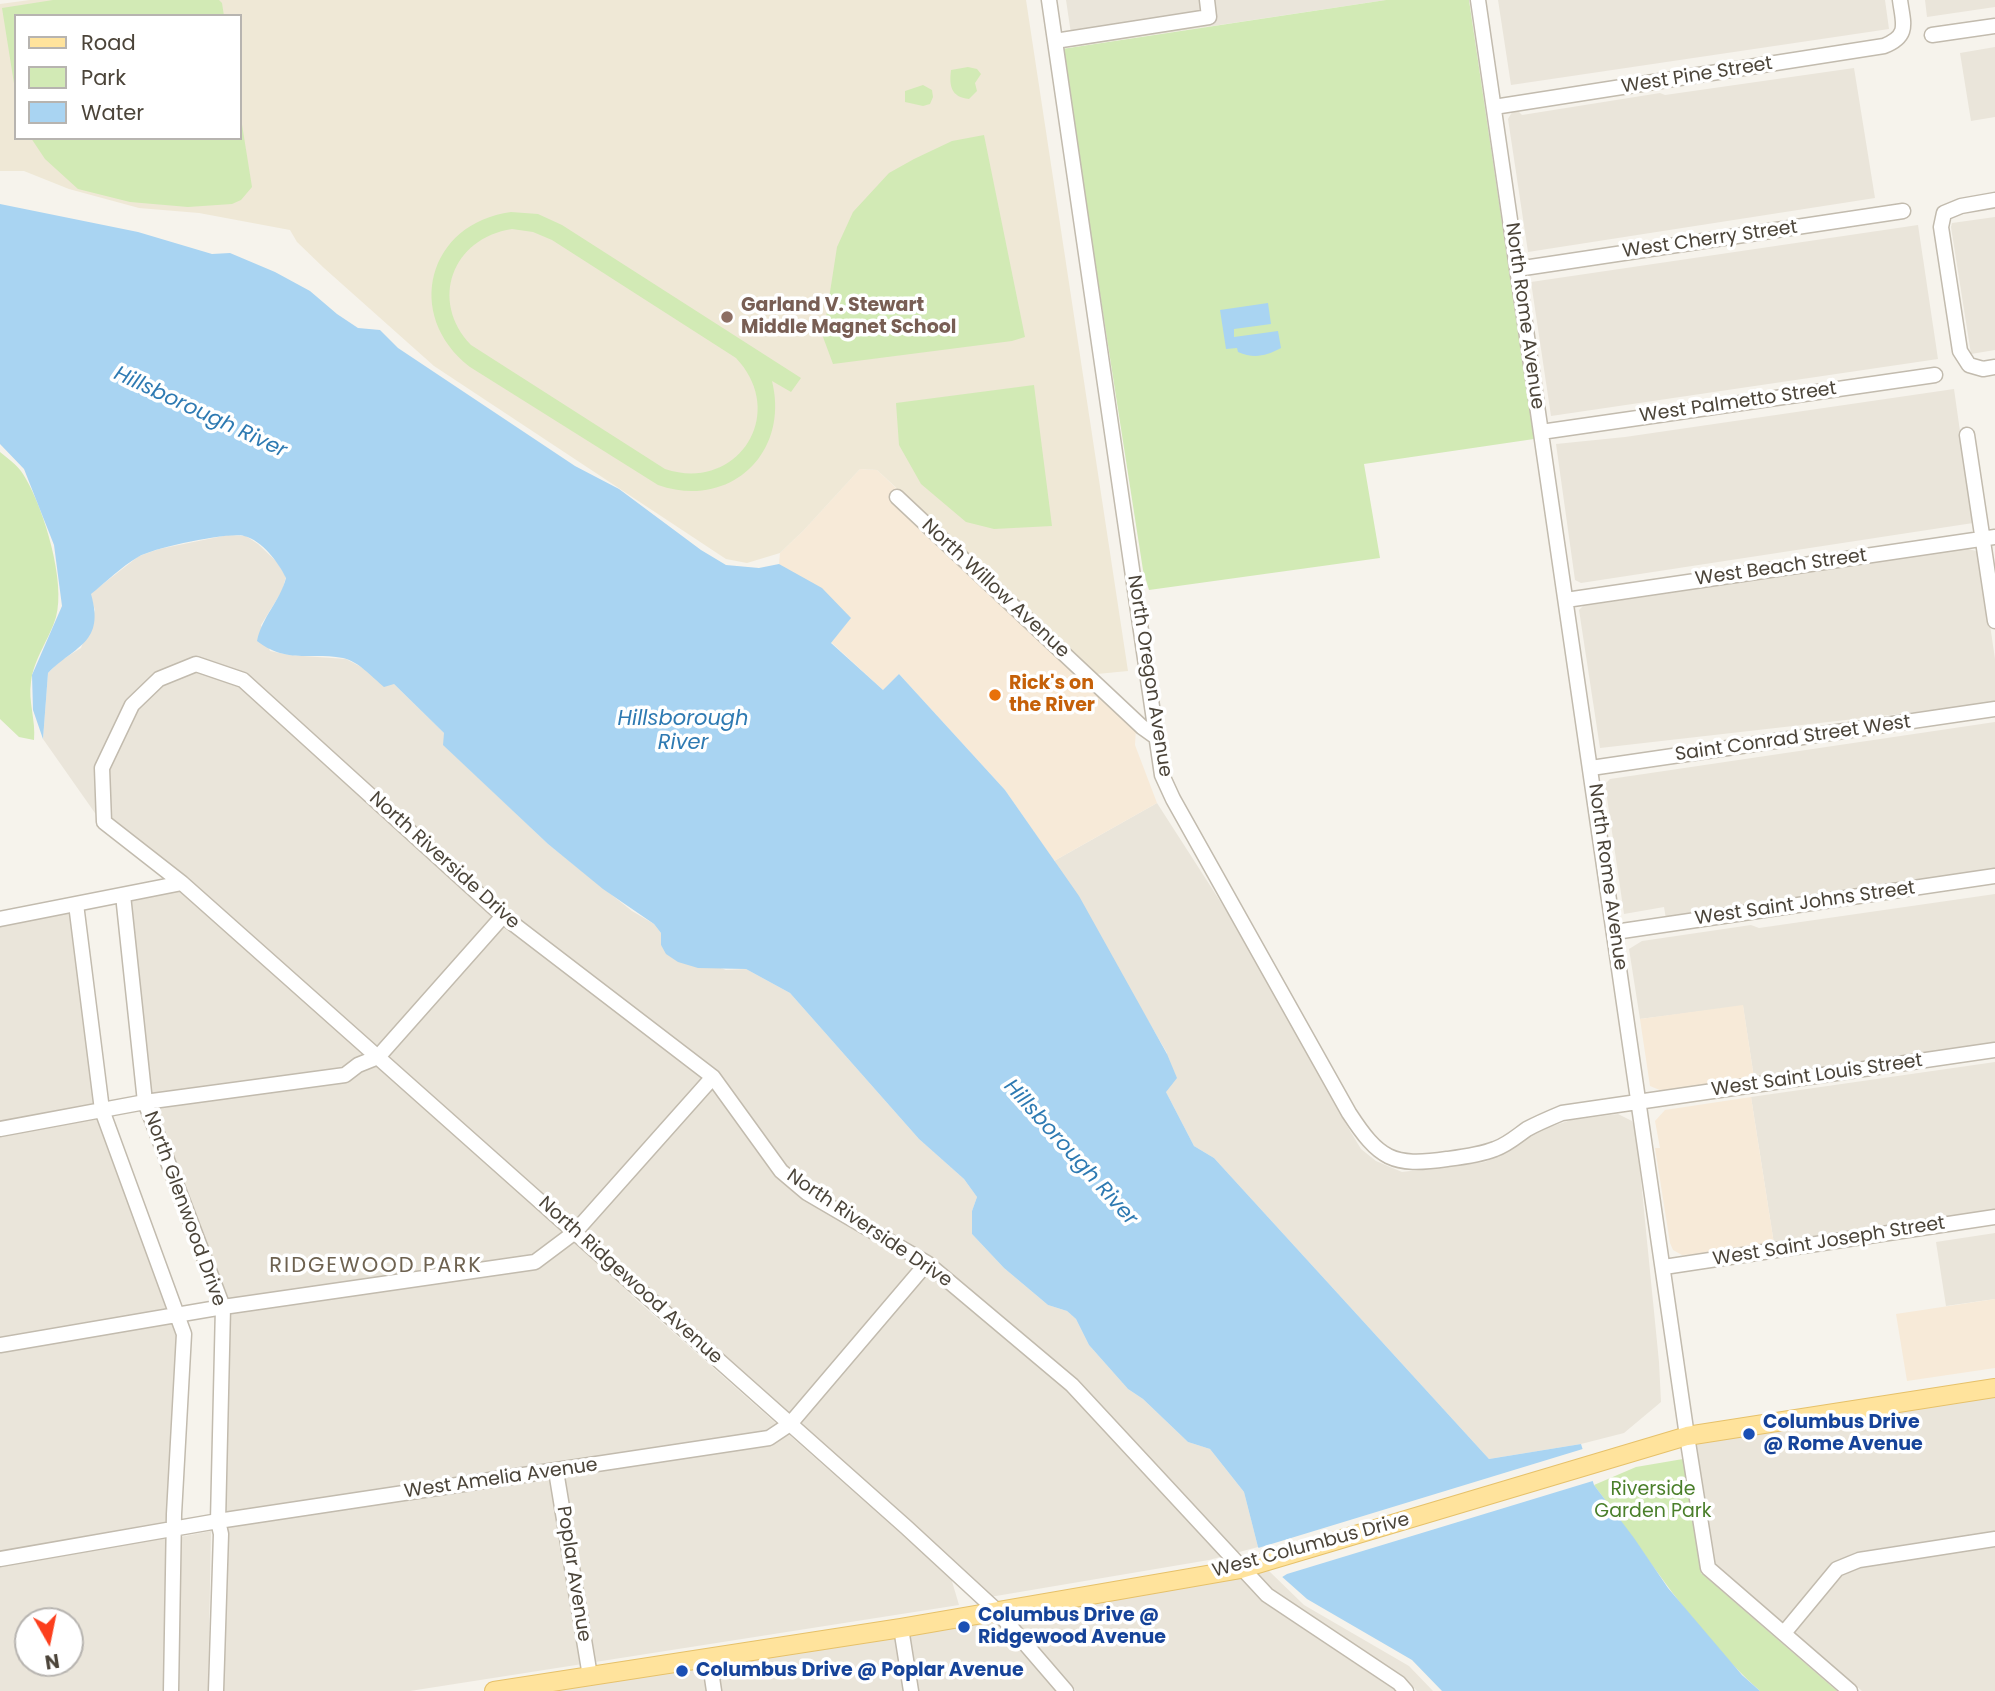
<!DOCTYPE html>
<html>
<head>
<meta charset="utf-8">
<style>
  body { margin:0 }
  #map { position:relative; width:1995px; height:1691px; overflow:hidden; background:#f6f3ec; font-family:Poppins,sans-serif }
  canvas { display:block }
  .legend { position:absolute; left:14px; top:14px; width:228px; height:126px; box-sizing:border-box; background:#fff; border:2px solid #b7b4b0; margin:0; padding:9px 12px; list-style:none; font-size:21px; color:#4b4439 }
  .legend li { display:flex; align-items:center; gap:14px; height:35px }
  .legend b { width:35px; border:2px solid #b7b4b0 }
  .north { position:absolute; left:14px; top:1607px; width:70px; height:70px; box-sizing:border-box; background:#fff; border:2px solid #b7b4b0; border-radius:50%; rotate:171deg; font-size:19px; font-weight:700; line-height:28px; text-align:center; color:#4b4439 }
  .north::after { content:''; display:block; margin:auto; width:24px; height:32px; background:#fc3f1d; clip-path:polygon(50% 0,100% 100%,50% 72%,0 100%) }
</style>
</head>
<body>
<div id="map">
<canvas width="1995" height="1691"></canvas>
<ul class="legend">
<li><b style="height:9px;background:#ffe39c"></b>Road</li>
<li><b style="height:19px;background:#d2eab5"></b>Park</li>
<li><b style="height:19px;background:#a9d4f2"></b>Water</li>
</ul>
<div class="north">N</div>
</div>
<script>
const ctx = document.querySelector('canvas').getContext('2d');
ctx.lineJoin = 'round';
function fillPath(path, color) {
  ctx.fillStyle = color;
  ctx.fill(path, 'evenodd');
}
function trace(path, color, width, dash) {
  ctx.strokeStyle = color;
  ctx.lineWidth = width;
  ctx.lineCap = dash ? 'butt' : 'round';
  ctx.setLineDash(dash || []);
  ctx.stroke(path);
}
function drawText(font, color, halo, rows, align = 'center') {
  ctx.font = font + ' Poppins,sans-serif';
  ctx.lineWidth = 7;
  ctx.setLineDash([]);
  ctx.textBaseline = 'middle';
  ctx.strokeStyle = halo;
  ctx.fillStyle = color;
  for (const [text, x, y, turn = 0] of rows) {
    ctx.save();
    ctx.translate(x, y);
    ctx.rotate((+turn || 0) * Math.PI / 180);
    ctx.textAlign = isNaN(turn) ? turn : align;
    if (halo) ctx.strokeText(text, 0, 0);
    ctx.fillText(text, 0, 0);
    ctx.restore();
  }
}
fillPath(new Path2D(`
  M1066,0h320l-313,47z
  M1498,0h387l4,29 -378,56z
  M1925,0h70v7l-68,10z
  M1995,47v70l-24,4 -11,-68z
  M1854,68l21,130 -347,54 -20,-133 4,-7 6,-1 4,4 138,-22 5,2z
  M1995,217v133l-24,4 -20,-127 1,-4z
  M1918,225l20,134 -387,57 -20,-134z
  M1954,389l19,134 -392,60 -6,-3 -19,-136 69,-7z
  M228,535l18,1 12,8 19,18 9,15 -4,14 -21,34 9,26 19,4 57,4 48,25 50,49v12l104,99 84,67 22,13 7,9v12l65,25 20,-1 44,24 129,146 45,40 13,18 -5,14v23l32,34 44,37 19,6 9,8 13,26 39,44 15,10 45,43 22,7 34,43 14,55 -49,13 -219,37 -578,-513 -310,-261 -59,-84 5,-66 12,-12 21,-13 14,-38 -5,-16 49,-38 20,-7z
  M1965,548l11,3 4,6 15,102v44l-395,45 -21,-138 4,-4z
  M1995,722v150l-329,47 -2,-12 -40,7 -19,-130 5,-5z
  M1157,803l128,199 61,122 15,25 15,12 26,11 83,-10 21,-10 34,-22 31,-10 47,-6 14,7 4,9 23,232 2,40 -37,31 -43,11 -92,15 -275,-301 -20,-12 -28,-54 1,-39 -113,-192z
  M180,883l392,348 -39,28 -311,47 -75,-203 -24,-207z
  M1995,894v149l-241,35 -11,-72 -103,13 -11,-70 13,-8 109,-16 8,3z
  M73,908l27,202 -100,18v-209z
  M1995,1062v150l-221,32 -23,-147z
  M101,1113l76,201 -177,29v-212z
  M1995,1233v66l-49,7 -10,-64z
  M574,1234l58,62 319,282 8,27 -549,86h-191l7,-382 310,-45z
  M178,1318l-15,373h-163v-344zM28,1621h42v42h-42z
  M1995,1396v135l-139,21 -24,12 -49,59 -68,-60 -20,-120z
  M211,1531l-3,160h-30l2,-154z
  M1995,1547v144h-133l-68,-58 48,-57 19,-9z
  M1268,1570l36,35 105,61 24,25h-16l-14,-14 -132,-88 -15,-16z
  M1239,1577l25,25 132,89h-320l-64,-74z
  M995,1620l61,71h-137l-9,-57z
  M895,1637l9,54h-183l-4,-27z
  M703,1666l3,25h-160z`), '#eae5da');
fillPath(new Path2D(`
  M860,469l17,1 21,20 -7,8 245,230 -1,17 22,58 -103,58 -49,-71 -106,-116 -16,16 -52,-48 19,-24 -71,-54 1,-11 24,-23z
  M1743,1005l11,73 -92,13 -12,-5 -10,-67z
  M1751,1097l23,147 -68,10 -24,1 -9,-5 -3,-7 -15,-95h5l-5,-27 10,-11z
  M1995,1299v69l-88,13 -11,-67z`), '#f7ead8');
fillPath(new Path2D(`
  M30,0h996l102,671 -31,3 -220,-204 -17,-1 -56,61 -24,23 -33,10 -21,-4 -292,-193 -110,-98 -27,-26 -7,-12 -91,-17 -60,-5 -70,-19 -45,-18h-24v-167zM16,16h224v122h-224z`), '#efe8d6');
fillPath(new Path2D(`
  M53,0h166l3,3 2,13h-208v80l-14,-88z
  M1386,0h83l65,439 -170,25 16,94 -231,32 -6,-20 -81,-521z
  M968,67l9,2 4,5 -6,9 2,8 -8,8c-18,-2 -20,-13 -18,-29z
  M923,85l9,5 1,7 -3,7 -7,2 -18,-4v-11z
  M240,112l12,75 -11,13 -9,4 -44,3 -58,-5 -52,-13 -33,-30 -14,-21h209z
  M984,135l41,202 -13,4 -179,23 -10,-27 14,-90 16,-35 36,-39 25,-14 38,-18z
  M511,212l27,2 24,11 239,153 -10,14 -19,-11c18,73 -43,129 -114,104l-188,-118c-67,-52 -42,-144 41,-155zM512,229l21,3 19,8 184,118c53,56 1,135 -71,111l-194,-124c-42,-44 -19,-107 41,-116z
  M1034,385l18,141 -58,3 -28,-7 -45,-38 -22,-39 -3,-42z
  M0,452c10,8 20,15 26,27 18,31 40,103 30,138 -7,23 -22,41 -25,65 -3,19 5,39 3,58l-15,-3 -19,-18z
  M1683,1459l18,114 136,118h-77c-66,-59 -113,-136 -166,-206l42,-18z`), '#d2eab5');
fillPath(new Path2D(`
  M0,204l138,28 74,22 18,-1 45,19 35,19 27,23 21,14 22,2 18,18 177,118 44,23 82,61 25,15 33,3 20,-4 43,24 29,30 -20,25 52,47 16,-16 106,116 74,106 88,158 10,24 -11,14 28,54 20,12 275,301 92,-15 13,41 40,53 34,50 74,87 18,16h-318l-30,-31 -105,-61 -27,-24 -22,-28 -14,-55 -34,-43 -22,-7 -45,-43 -15,-10 -39,-44 -13,-26 -9,-8 -19,-6 -44,-37 -32,-34v-23l5,-14 -13,-18 -45,-40 -129,-146 -44,-24 -48,-1 -20,-6 -12,-8 -5,-9v-12l-7,-9 -51,-35 -55,-45 -105,-99 1,-12 -50,-49 -10,3c-12,-10 -26,-26 -41,-29 -33,-6 -56,6 -86,-17 5,-24 23,-40 29,-63 -8,-16 -23,-37 -42,-42 -16,-4 -91,12 -106,21 -17,10 -32,25 -47,37 14,49 -15,51 -43,79l-5,66 -10,-29 -1,-35 30,-69 -8,-61 -30,-76 -24,-25z
  M1268,303l3,21 -37,5v8l44,-6 3,17c-15,8 -27,11 -43,4l-1,-4 -11,1 -6,-39z`), '#a9d4f2');
fillPath(new Path2D(`
  M1586,1448l10,32 -309,94 -8,5 -24,-30z`), '#f6f3ec');
const minor = new Path2D(`
  M1049,0l113,775 11,24 176,314c30,46 43,54 98,46 16,-2 33,-4 48,-10 12,-4 22,-13 32,-20 11,-6 23,-11 35,-16l433,-63
  M1478,0l209,1436 21,132 142,123
  M1932,35l63,-9
  M1055,41l154,-24 -2,-17
  M1494,107l390,-61c26,-10 19,-23 16,-46
  M1995,200l-34,6 -17,7 -3,14 19,124 9,14 14,4 12,-2
  M1517,269l386,-58
  M1541,432l394,-57
  M1967,435l28,186
  M897,497l245,230 14,10
  M1566,600l429,-63
  M1591,768l404,-59
  M123,895l22,207 78,205 -5,214 3,13 -5,157
  M76,904l26,206 82,224 -10,180 -3,177
  M0,919l182,-36
  M1615,932l380,-56
  M0,1129l145,-27 200,-27 13,-10 20,-8 125,-141
  M1664,1267l331,-50
  M0,1345l223,-38 312,-45 40,-30 138,-155
  M556,1471l34,205
  M0,1559l218,-38 551,-83 21,-14 137,-161
  M901,1628l10,63
  M1784,1633l53,-64 22,-9 136,-21
  M709,1657l5,34
  M1066,1691l-69,-80 -91,-84 -724,-644 -78,-61 -2,-54 30,-63 27,-26 37,-15 47,16 260,236 210,161 68,94 26,22 120,70 145,122 195,210 132,88 7,8`);
const major = new Path2D(`
  M494,1691l407,-63 340,-59 446,-133 308,-48`);
trace(minor, '#c2bbae', 17);
trace(major, '#e6c16a', 20);
trace(minor, '#fff', 14);
trace(major, '#ffe39c', 18);
for (const [x, y, r, color] of [
  [727,317,7,"#8d6e63"],
  [995,695,7,"#e8710a"],
  [1749,1434,7,"#1a4fb4"],
  [964,1627,7,"#1a4fb4"],
  [682,1671,7,"#1a4fb4"]
]) {
  const dot = new Path2D();
  dot.arc(x, y, r, 0, 2 * Math.PI);
  ctx.fillStyle = color;
  ctx.fill(dot);
  trace(dot, '#fff', 2.5);
}
drawText('19px', '#4b4439', '#fff', [
  ["West Pine Street",1697,76,-9],
  ["West Cherry Street",1710,240,-8],
  ["North Rome Avenue",1524,316,82],
  ["West Palmetto Street",1738,403,-8],
  ["West Beach Street",1781,568,-8],
  ["North Willow Avenue",995,589,43],
  ["North Oregon Avenue",1149,676,81],
  ["Saint Conrad Street West",1793,739,-8],
  ["North Riverside Drive",444,861,42],
  ["North Rome Avenue",1607,877,82],
  ["West Saint Johns Street",1805,904,-8],
  ["West Saint Louis Street",1817,1076,-8],
  ["North Glenwood Drive",184,1209,70],
  ["North Riverside Drive",869,1229,34],
  ["West Saint Joseph Street",1829,1242,-9],
  ["North Ridgewood Avenue",630,1281,42],
  ["West Amelia Avenue",501,1479,-8],
  ["West Columbus Drive",1311,1546,-15],
  ["Poplar Avenue",573,1574,81]
]);
drawText('bold 19px', '#785e54', '#fff', [
  ["Garland V. Stewart",741,306],
  ["Middle Magnet School",741,328]
], 'left');
drawText('bold 19px', '#c56008', '#fff', [
  ["Rick's on",1009,684],
  ["the River",1009,706]
], 'left');
drawText('bold 19px', '#164399', '#fff', [
  ["Columbus Drive",1763,1423],
  ["@ Rome Avenue",1763,1445],
  ["Columbus Drive @",978,1616],
  ["Ridgewood Avenue",978,1638],
  ["Columbus Drive @ Poplar Avenue",696,1671]
], 'left');
drawText('19px', '#4a7f2a', '#fff', [
  ["Riverside",1653,1490],
  ["Garden Park",1653,1512]
]);
drawText('italic 21px', '#2e7ab2', '#fff', [
  ["Hillsborough River",200,413,25],
  ["Hillsborough",683,720],
  ["River",683,744],
  ["Hillsborough River",1070,1153,48]
]);
ctx.letterSpacing = '2px';
drawText('21px', '#6e6250', '#fff', [
  ["RIDGEWOOD PARK",376,1267]
]);
ctx.letterSpacing = '0px';
</script>
</body>
</html>
